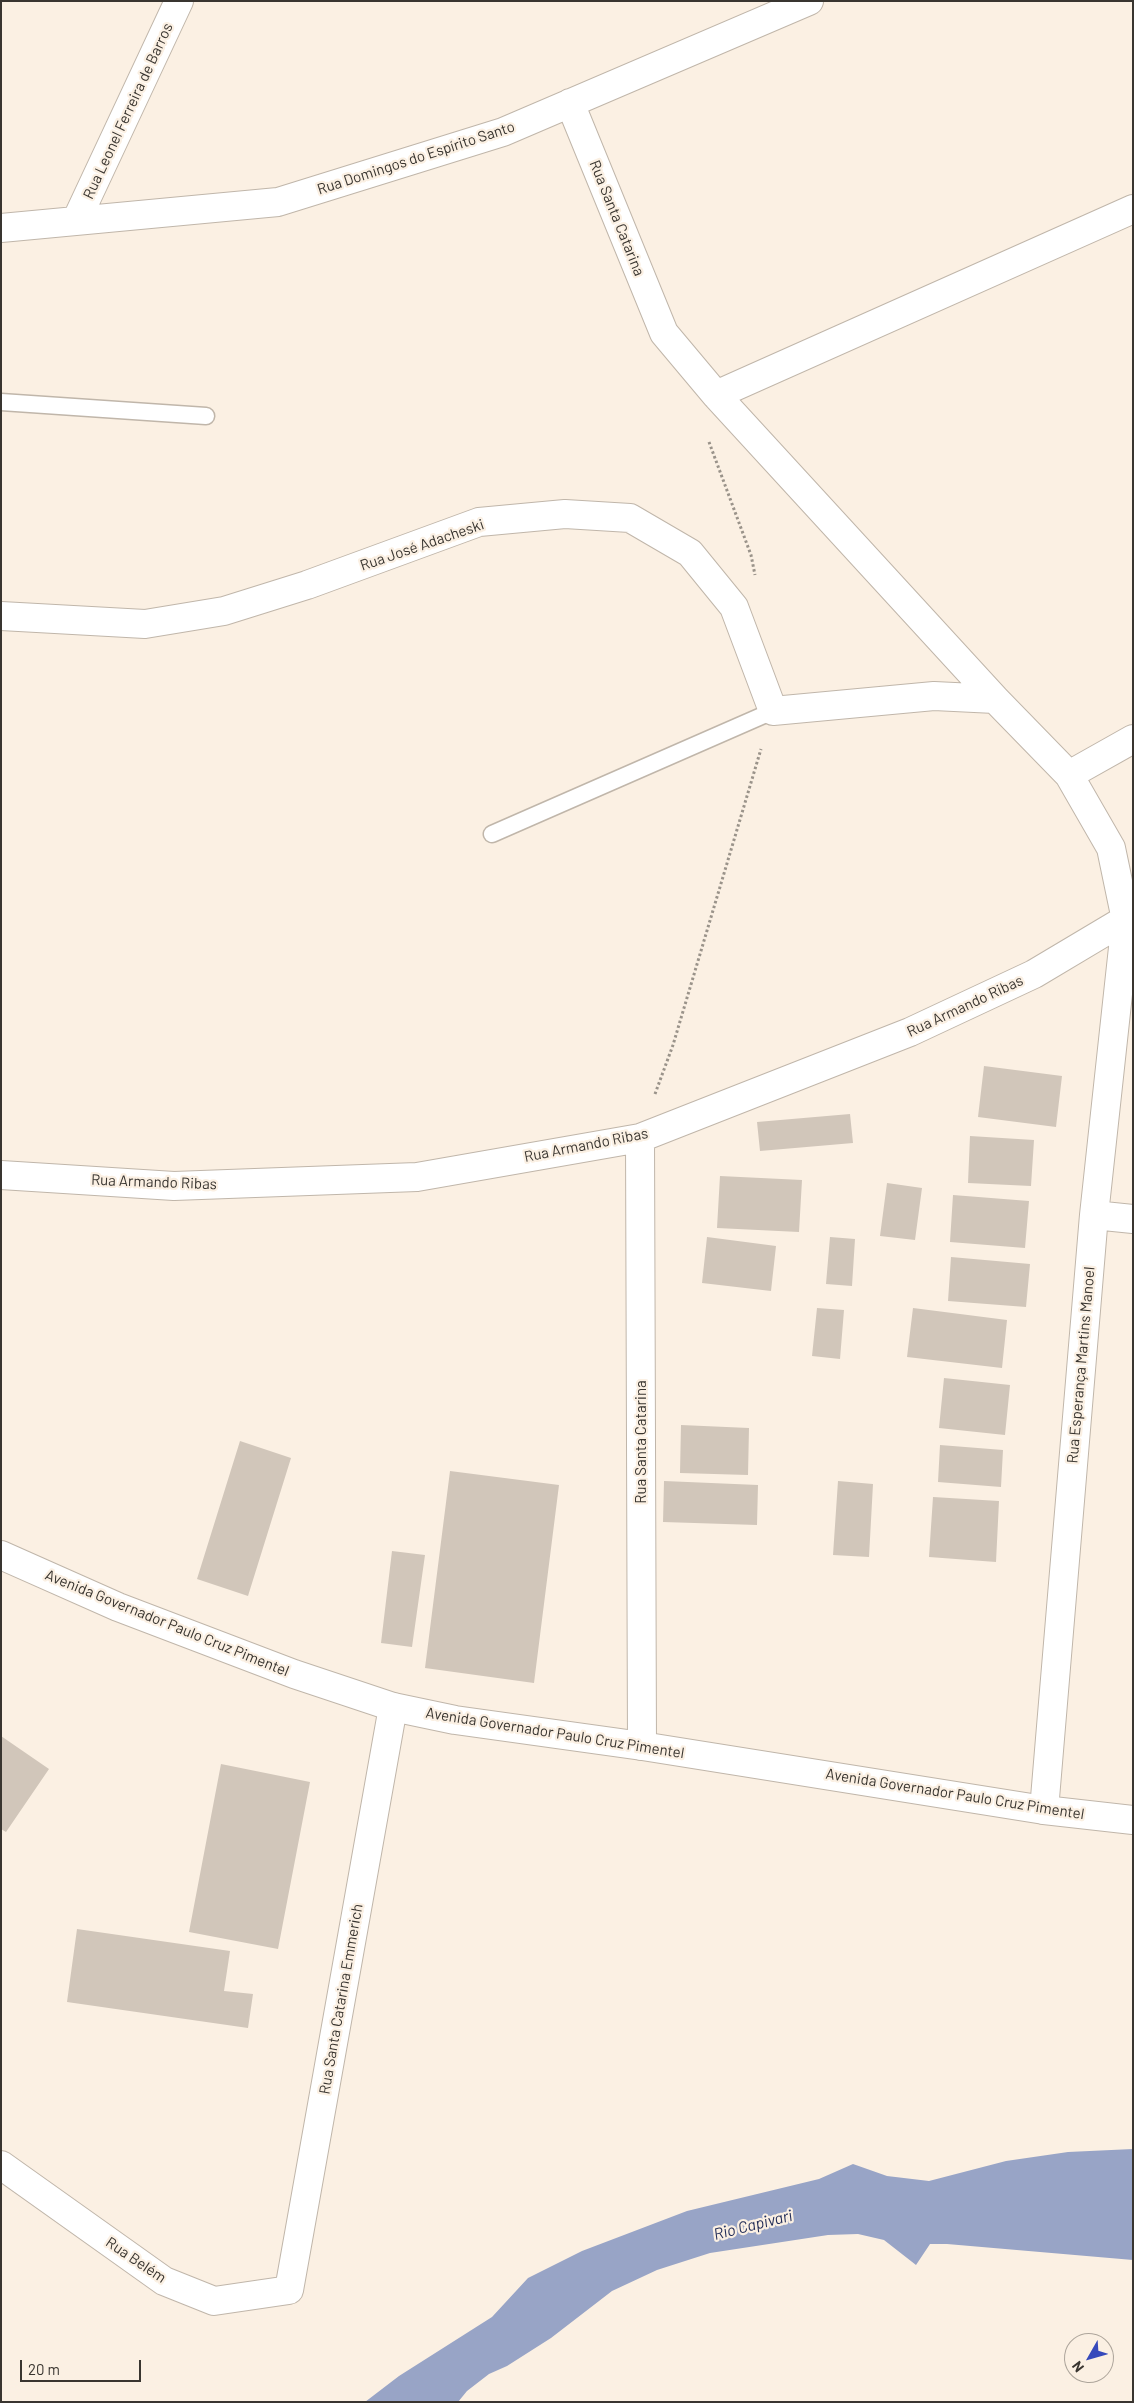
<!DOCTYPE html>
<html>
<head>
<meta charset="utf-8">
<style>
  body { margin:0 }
  #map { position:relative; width:1134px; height:2403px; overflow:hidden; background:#fbf0e3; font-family:Barlow,sans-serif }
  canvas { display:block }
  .frame { position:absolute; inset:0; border:2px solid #393530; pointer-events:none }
  .north { position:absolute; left:1064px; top:2333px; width:50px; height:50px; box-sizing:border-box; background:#fbf0e3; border:1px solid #ada59b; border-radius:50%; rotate:232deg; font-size:14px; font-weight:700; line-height:20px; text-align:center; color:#393530 }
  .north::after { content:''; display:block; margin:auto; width:18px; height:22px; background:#3649bb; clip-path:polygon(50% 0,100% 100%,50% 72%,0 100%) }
  .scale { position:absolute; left:20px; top:2360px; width:121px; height:22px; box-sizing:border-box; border:2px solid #393530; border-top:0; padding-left:6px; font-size:15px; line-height:18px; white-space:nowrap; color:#393530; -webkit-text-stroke:4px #fbf0e3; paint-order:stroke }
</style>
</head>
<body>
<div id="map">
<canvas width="1134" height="2403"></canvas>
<div class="frame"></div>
<div class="north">N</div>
<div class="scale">20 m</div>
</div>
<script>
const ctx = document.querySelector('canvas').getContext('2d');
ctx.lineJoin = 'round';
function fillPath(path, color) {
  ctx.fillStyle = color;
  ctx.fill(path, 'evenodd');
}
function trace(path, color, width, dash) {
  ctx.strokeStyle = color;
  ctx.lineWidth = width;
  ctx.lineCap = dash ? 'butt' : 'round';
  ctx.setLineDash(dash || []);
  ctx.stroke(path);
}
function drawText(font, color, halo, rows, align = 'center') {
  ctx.font = font + ' Barlow,sans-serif';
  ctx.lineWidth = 4.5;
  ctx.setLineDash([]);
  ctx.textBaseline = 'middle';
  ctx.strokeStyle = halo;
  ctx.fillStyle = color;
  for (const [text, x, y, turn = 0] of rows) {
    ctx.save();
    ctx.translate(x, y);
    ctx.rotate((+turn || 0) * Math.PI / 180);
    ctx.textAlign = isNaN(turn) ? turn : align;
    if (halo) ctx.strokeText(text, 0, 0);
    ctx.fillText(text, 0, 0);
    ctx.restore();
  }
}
fillPath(new Path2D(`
  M1133,2149v111l-186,-16h-17l-14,21 -32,-25 -26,-6 -30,1 -118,18 -53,17 -45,21 -61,47 -44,28 -18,8 -22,17 -9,11h-93l34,-26 93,-59 36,-39 54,-27 105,-40 132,-32 34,-15 34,12 42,5 77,-20 62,-9z`), '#98a4c6');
fillPath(new Path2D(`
  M984,1066l78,10 -6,51 -78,-10z
  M850,1114l3,29 -93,8 -3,-29z
  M970,1136l64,4 -3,46 -63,-3z
  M720,1176l82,4 -3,52 -82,-4z
  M887,1183l35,5 -7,52 -35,-4z
  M953,1195l76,6 -4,47 -75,-6z
  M707,1237l69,9 -5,45 -69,-8z
  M830,1237l25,2 -3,47 -26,-2z
  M951,1257l79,7 -4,43 -78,-6z
  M817,1308l27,2 -4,49 -28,-3z
  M913,1308l94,12 -5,48 -95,-11z
  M944,1378l66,7 -5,50 -66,-7z
  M681,1425l68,3 -1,47 -68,-2z
  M240,1441l51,17 -43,138 -51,-17z
  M940,1445l63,5 -2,37 -63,-5z
  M450,1471l109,14 -25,198 -109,-15z
  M664,1481l94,4 -1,40 -94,-3z
  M838,1481l35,3 -4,73 -36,-2z
  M933,1497l66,4 -3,61 -67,-5z
  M392,1551l33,4 -13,92 -31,-4z
  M1,1736l48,33 -43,63 -5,-3z
  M221,1764l89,18 -32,167 -89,-17z
  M77,1929l153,22 -6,40 29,3 -5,34 -181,-26z`), '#d1c6ba');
const service = new Path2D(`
  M1,402l205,14
  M492,834l281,-123`);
const minor = new Path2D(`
  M570,103l94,230 52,62 279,304 74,76 42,73 15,72 -32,295 -50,595
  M76,221l103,-220
  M1,228l277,-26 225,-70 306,-131
  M716,395l417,-186
  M1,616l144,8 79,-13 83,-26 172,-63 86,-8 65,4 60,35 44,54 39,104 161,-15 61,3
  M1069,775l64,-36
  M640,1138l2,608
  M1,1175l173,11 243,-9 223,-39 270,-106 124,-58 99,-59
  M1094,1215l39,4
  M1,2165l163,116 50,20 75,-11 104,-583`);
const tertiary = new Path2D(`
  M1,1555l117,52 176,67 99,33 62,13 187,26 402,64 89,10`);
trace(service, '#c0b6aa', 19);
trace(minor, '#c0b6aa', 30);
trace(tertiary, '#c0b6aa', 30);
trace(new Path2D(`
  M709,442l42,113 4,20
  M655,1094l18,-49 88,-296`), '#9a938a', 3, [2.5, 2.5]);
trace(service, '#fff', 16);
trace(minor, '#fff', 28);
trace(tertiary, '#fff', 28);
drawText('15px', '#393530', '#fbf0e3', [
  ["Rua Leonel Ferreira de Barros",128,111,-65],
  ["Rua Domingos do Espírito Santo",416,158,-18],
  ["Rua Santa Catarina",617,218,68],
  ["Rua José Adacheski",422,545,-19],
  ["Rua Armando Ribas",965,1006,-25],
  ["Rua Armando Ribas",586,1145,-11],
  ["Rua Armando Ribas",154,1182,2],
  ["Rua Esperança Martins Manoel",1081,1365,-85],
  ["Rua Santa Catarina",641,1442,-90],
  ["Avenida Governador Paulo Cruz Pimentel",167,1623,22],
  ["Avenida Governador Paulo Cruz Pimentel",555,1733,9],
  ["Avenida Governador Paulo Cruz Pimentel",955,1794,9],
  ["Rua Santa Catarina Emmerich",341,1999,-80],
  ["Rua Belém",136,2260,34]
]);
drawText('italic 16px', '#1f2a56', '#fbf0e3', [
  ["Rio Capivari",753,2225,-14]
]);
</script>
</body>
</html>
